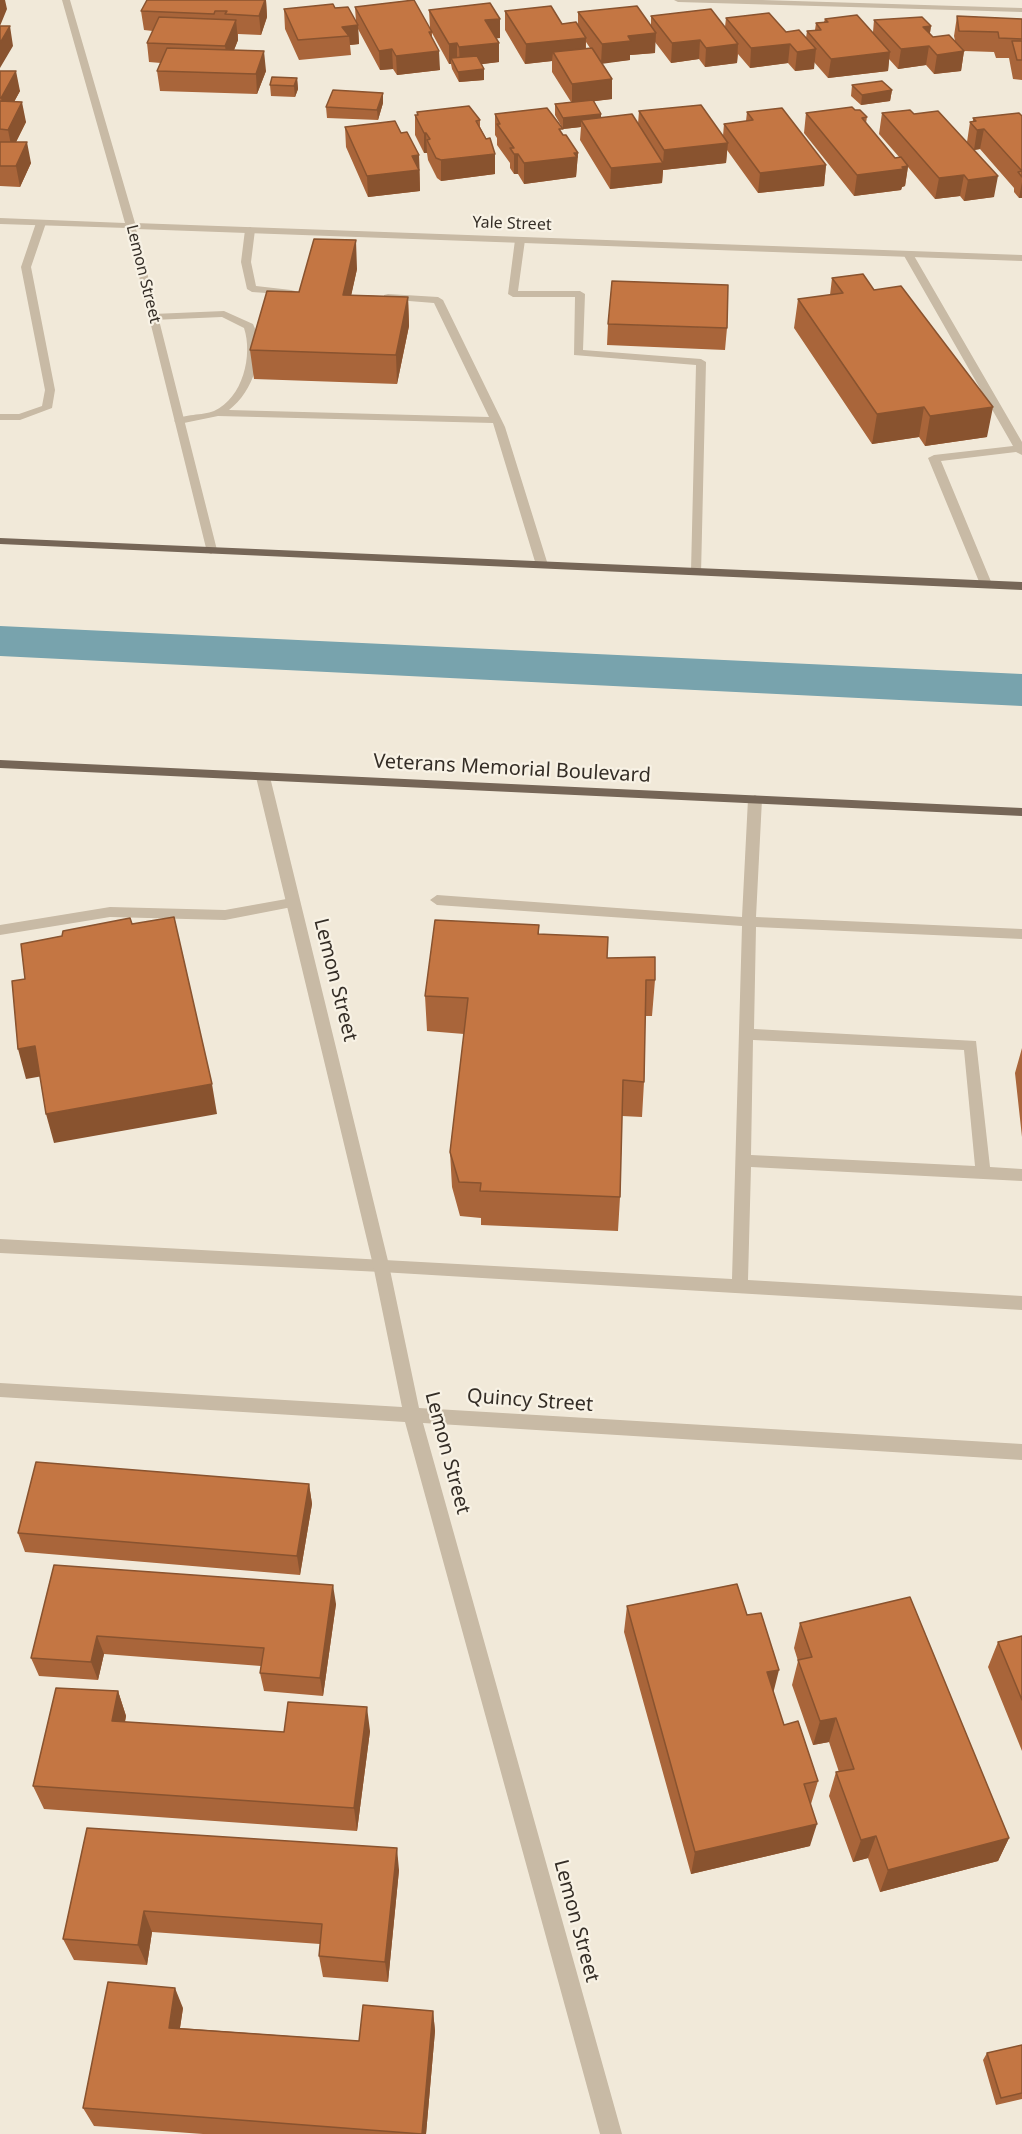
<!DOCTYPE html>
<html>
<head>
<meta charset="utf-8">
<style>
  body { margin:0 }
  canvas { display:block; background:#f1e9d9 }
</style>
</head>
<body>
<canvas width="1022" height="2134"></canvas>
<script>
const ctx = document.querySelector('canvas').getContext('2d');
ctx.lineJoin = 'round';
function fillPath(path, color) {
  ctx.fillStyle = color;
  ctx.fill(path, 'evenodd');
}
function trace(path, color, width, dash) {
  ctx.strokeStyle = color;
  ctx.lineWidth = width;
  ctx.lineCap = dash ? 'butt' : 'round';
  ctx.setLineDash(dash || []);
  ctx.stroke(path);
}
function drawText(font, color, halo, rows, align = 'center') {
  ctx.font = font + ' "Noto Sans",sans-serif';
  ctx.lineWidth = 4.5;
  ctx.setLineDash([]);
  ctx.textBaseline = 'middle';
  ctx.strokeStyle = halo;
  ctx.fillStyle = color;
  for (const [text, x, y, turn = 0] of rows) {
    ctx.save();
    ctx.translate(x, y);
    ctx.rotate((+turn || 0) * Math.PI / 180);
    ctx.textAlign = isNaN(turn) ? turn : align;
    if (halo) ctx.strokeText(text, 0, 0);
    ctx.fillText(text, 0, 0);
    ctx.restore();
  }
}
fillPath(new Path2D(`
  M0,626l1022,48v32l-1022,-50z`), '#78a3ad');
fillPath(new Path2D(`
  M41,220l5,3 -15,44 24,123 -3,18 -32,12h-20v-6h19l23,-8 3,-16 -24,-123 15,-44z
  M250,227l5,3 -4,32 5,24 35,4 4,1v4l-43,-3 -5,-3 -6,-27 4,-32z
  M520,237l5,3 -7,51h62l5,3 -2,56 118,9 5,3 -5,212h-8l-2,-3 5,-206 -122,-10 1,-58h-62l-5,-3 7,-54z
  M908,251l5,3 109,188v13l-6,-3 -75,9 51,123 -6,4 -6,-4 -52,-126 6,-3 79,-9 -110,-192z
  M388,294l50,3 5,3 62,127 43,138 -2,2h-8l-2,-2 -43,-142 -275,-7 -39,8 -5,-3c10,-8 28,-5 40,-10 29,-13 39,-56 30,-83l-22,-11 -69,3 -5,-3 5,-3 71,-3 29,13c14,27 0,68 -24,86l260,7 -55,-114 -50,-4v-4z
  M755,795l7,4 -6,118 266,12v10l-266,-12 -2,102 222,12 14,126 32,2v12l-271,-14 -3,113 274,16v14l-641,-38 -381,-19v-14l732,40 10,-353 -305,-21 -7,-5 7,-5 305,22 6,-118zM753,1040l211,10 11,116 -224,-11z
  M292,898l5,2 2,3 -2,3 -72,14 -115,-3 -110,18v-10l110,-18 115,3z`), '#c8baa5');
fillPath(new Path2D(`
  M62,0h8l65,223 887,32v6l-886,-32 81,321 -6,4 -4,-2 -80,-324 -127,-4v-6l125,5z
  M674,0h88l260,8v4l-344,-10z
  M263,773l7,4 119,488 30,143 603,36v16l-599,-37 199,711h-22l-195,-712 -405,-25v-14l402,24 -29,-142 -117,-488z`), '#c8baa5');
fillPath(new Path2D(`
  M0,538l1022,44v8l-1022,-46z
  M0,760l1022,48v8l-1022,-48z`), '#766657');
fillPath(new Path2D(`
  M266,0l1,17 -6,18 -23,-1v6l-4,10 32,21 -9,23 -97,-3 -3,-20 4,-8 -12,-1 -2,-19 6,-12 -9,-1 -3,-19z
  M355,7l75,21 -1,-18 71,28h-4l3,24 -18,2 3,5v11l-25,2 -7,-13 -1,-5h-2l-17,-31v5l8,32 -43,5 -4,-6 -13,1 -22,-41 1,15 -9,1 1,10 -52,5 -14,-31 -1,-20 51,-1 21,14z
  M505,11l57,13 16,2v-14l73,14v-10l74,11 1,-9 60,14 20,6 1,-7 8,-1 1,-7 8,-1 1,-3 48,13 1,-12 57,6 -1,7 3,4 22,4 -1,-5 3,-20 65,3v61l-9,-1 -4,-21h-13l-2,-6 -30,-1 -3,20 -27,3 -8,-9 -28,4 -9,-10 -1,12 -60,7 -14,-16v7l-19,2 -7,-8 -38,5 -12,-14 -1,9 -32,4 -6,-8 -28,4 -16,-21v11l-25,2v5l-28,3 10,16v20l-18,2 7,13v3l37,7 1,-13 84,25 1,-12 22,-3 1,-9 79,53 -2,21 -66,7 -31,-43 -1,13 -63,7 -1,13 -52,6 -30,-49 1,-13 -18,2 -8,-14v-11l16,-2 -19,-30v-11l-27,3 -20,-34zM586,42l4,6 -4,1z
  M0,71l20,20 -6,11 12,20 -10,20 15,21 -11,24 -20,-1z
  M297,78l1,11 -3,8 -24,-1 -1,-11z
  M852,85l40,5 -2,11 -29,4 -10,-9z
  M383,93v10l-5,17 -51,-2 -1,-11z
  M855,110l12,7 -1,6 29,35h5l-21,-24 3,-21 32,1 53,28 3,-20 3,-1v-3l49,-2v82h-3l-5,-6v-4l-34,-39 -6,1 20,47 -30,4 -4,-5 -25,3 -27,-32 -3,19 -3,1 -1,3 -47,6 -50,-63 2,-20z
  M417,112l63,8v7l15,27v20l-54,7 -4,-3 -9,-18 -1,-7h-3l-9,-18v-20h2z
  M495,114l67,20 16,19 -2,24 -52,7 -6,-10h-4l-4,-6v-5l-13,-18v-7l-2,-3z
  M345,127l56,6 18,22 1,36 -52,6 -22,-50z
  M357,269l-6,26 57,2 1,29 -12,58 -143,-5 -4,-29 49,-58z
  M832,278l155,159 -62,9 -6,-9 -47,7 -78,-116 4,-29 32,-4z
  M608,324l119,4 -2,22 -118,-5z
  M539,925v9l68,24 48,22 -3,36h-7l-1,66 -2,35 -20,-1 -2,81 -2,34 -137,-6v-7l-21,-2 -8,-29 -2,-35 14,-118 -37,-3 -2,-35z
  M1022,1048v89l-7,-64z
  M309,1484l3,20 -12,71 -275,-23 -7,-19z
  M54,1565l282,39 -13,92 -59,-5 -4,-18 1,-7 -157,-12 -6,26 -59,-4 -8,-18z
  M627,1606l120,9 37,110 34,56 -7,23 -1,1v41l-119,28 -67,-242z
  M800,1623l209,215 -11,23 -118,31 -12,-34 -15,4 -24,-66 7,-24h3l-10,-30 -16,3 -21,-60 6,-24 -4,-13z
  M1022,1636v115l-34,-84 10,-25z
  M118,1691l8,25 -1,6 159,10 86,-1 -13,100 -313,-22 -11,-23z
  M87,1828l312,42 -11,112 -65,-5 -4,-21 1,-12 -168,-12 -5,33 -73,-5 -11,-21z
  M183,2008l-3,20 179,13 74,-30 2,20 -9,103h-223l-109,-8 -11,-18z
  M1022,2045v54l-26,6 -13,-45 4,-7z`), '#a9653a');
fillPath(new Path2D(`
  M0,0h5l2,9 -7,17z
  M265,0h1l1,17 -6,18 -2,-19z
  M500,19v19l-15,2v-20z
  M236,20l2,20 -10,25 -3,-19z
  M358,25l1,19 -9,1 -1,-9 -7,-9z
  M10,26l3,20 -13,22v-25z
  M931,26l-3,19 -5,-18z
  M656,33l-1,20 -25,2v5l-29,4 1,-20 26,-8z
  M586,38l-1,20 -32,-6 -1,9 -27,3 1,-20z
  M700,40l-1,19 -28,4 1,-20z
  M457,43v20l-6,-5v6h-2v-20z
  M499,43v19l-39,5 -1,-20z
  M738,44l-1,19 -32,4 1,-19z
  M790,44l-2,19 -38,5 1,-20z
  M929,46l-3,19 -28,4 3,-20z
  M392,49l1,20 -13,1 -1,-19z
  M816,49l-2,20 -19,2 2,-19z
  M264,51l2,20 -9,23 -1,-20z
  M439,51l1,19 -43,5 -1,-19z
  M964,51l-3,20 -27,3 3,-19z
  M890,52l-2,19 -60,7 3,-19z
  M484,69v11l-25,2 -1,-10z
  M16,71l4,20 -15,27 -4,-20z
  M297,78l1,11 -3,8 -1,-11z
  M612,79v20l-40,5v-20z
  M892,90l-2,11 -29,4 1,-10z
  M383,93v10l-5,17 -1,-10z
  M22,102l4,20 -14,28 -4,-20z
  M601,114v11l-20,-5v7l-18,2v-11z
  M984,129l-4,20 -6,1 3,-20z
  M424,133h2l1,20h-3z
  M27,142l4,21 -11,24 -4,-21z
  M728,143l-2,20 -63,7 -1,13 -52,6 1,-21 52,-5 1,-13z
  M578,153l-2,24 -52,7v-21z
  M495,154v20l-54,7v-21z
  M514,154h4v20h-4z
  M419,155l1,36 -52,6 -1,-21 45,-20z
  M826,165l-2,21 -66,7 2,-20z
  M908,166l-3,20 -3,1 -1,3 -47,6 3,-21z
  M964,175l-4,21 -25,3 4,-21z
  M998,176l-4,21 -30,4 4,-21z
  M1022,182v16h-3z
  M356,240l1,29 -12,55 -2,-29z
  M408,297l1,29 -12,58 -1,-29z
  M924,407l-5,30 -47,7 5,-30z
  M993,407l-6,30 -62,9 5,-30z
  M35,1046l8,30 -17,3 -8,-30z
  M212,1084l5,30 -163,29 -8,-29z
  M309,1484l3,20 -12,71 -3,-19z
  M333,1585l3,19 -13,92 -3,-18z
  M97,1636l7,18 -6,26 -7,-18z
  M779,1670l-6,24 -6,-22z
  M118,1691l8,25 -6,29 -8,-24z
  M367,1707l3,24 -13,100 -3,-23z
  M836,1718l-7,24 -16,3 7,-24z
  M817,1824l-7,22 -119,28 4,-22z
  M876,1836l-8,22 -15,4 8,-22z
  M1009,1838l-11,23 -118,31 8,-22z
  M397,1848l2,22 -11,112 -3,-20z
  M144,1911l8,21 -5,33 -9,-20z
  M175,1988l8,20 -6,39 -8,-19z
  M433,2011l2,20 -9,103h-4z`), '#89532f');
const building = new Path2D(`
  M147,0h118l-6,16 -34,-2 2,-3h-12l-1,3 -73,-3z
  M414,0l18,32h-3l10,19 -43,5 -4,-7 -13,2 -24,-44z
  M490,3l10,16 -15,1 14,23 -40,4 -2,-4 -8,1 -20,-34z
  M333,4l2,4 13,-1 10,18 -16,2 7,9 -51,4 -14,-31z
  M551,6l11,18 14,-2 10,16 -60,6 -21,-33z
  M637,6l19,27 -28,3 3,5 -29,3 -24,-32z
  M711,9l27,35 -32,4 -6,-8 -28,3 -21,-27z
  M769,13l17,19 13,-2 17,19 -19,3 -7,-8 -39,4 -25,-30z
  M857,15l33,37 -59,7 -24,-28 14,-1 -5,-7 12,-1 -3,-3z
  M957,16l65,3v20l-23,-1 -1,-6 -39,-1z
  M159,17l77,3 -11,26 -78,-3z
  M922,17l9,9 -8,1 10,10 16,-2 15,16 -27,4 -8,-9 -28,3 -27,-29z
  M0,26h10l-10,17z
  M1012,41h10v19h-5z
  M167,48l97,3 -8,23 -99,-3z
  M592,48l20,31 -40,5 -19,-32z
  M477,56l7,13 -26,3 -7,-14z
  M0,71h16l-15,27h-1z
  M272,77l25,1 -3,8 -24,-1z
  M882,81l10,9 -30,5 -10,-10z
  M333,90l50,3 -6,17 -51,-3z
  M593,100l8,14 -38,4 -8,-14z
  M0,101l22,1 -14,28 -8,-1z
  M701,105l27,38 -64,7 -25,-39z
  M469,106l11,14 -4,1 10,18 4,-1 5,16 -54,6 -5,-2 -9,-18 3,-1 -4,-6h-2l-9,-18h3l-1,-3z
  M852,107l3,3h5l7,7 -5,1 33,40 6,-1 7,9 -6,1 2,2 -47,6 -51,-62z
  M547,108l16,21h-4l4,6h3l12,18h-4l3,4 -53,6 -6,-9h-4l-4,-6h4l-17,-24h3l-5,-10z
  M782,108l44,57 -66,8 -36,-49 29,-4 -6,-8z
  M910,110l4,4 24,-3 60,65 -30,4 -4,-5 -25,3 -57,-65z
  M1019,113l3,3v61l-4,-5 4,-1 -38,-42 -7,1 -7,-8 6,-1 -3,-3z
  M632,114l31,49 -52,5 -30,-48z
  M395,121l6,12 6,-1 12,23 -7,1 7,14 -52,6 -22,-49z
  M0,142h27l-11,24h-16z
  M314,239l42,1 -13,55 65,2 -12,58 -146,-5 17,-59 32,1z
  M863,274l11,16 27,-4 92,121 -63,9 -6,-9 -47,7 -79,-115 45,-6 -11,-15z
  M612,281l116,4 -1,43 -119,-4z
  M174,917l38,167 -166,30 -11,-68 -17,3 -6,-68 13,-2 -4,-35 41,-8 1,-5 67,-13 2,6z
  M435,920l104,5 -1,9 70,3 -1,21 48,-1v23h-9l-2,102 -21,-2 -3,117 -140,-6 1,-8 -22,-1 -9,-30 18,-154 -43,-2z
  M36,1462l273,22 -12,72 -279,-23z
  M54,1565l279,20 -13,93 -60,-5 4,-25 -167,-12 -6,26 -60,-4z
  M737,1584l10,31 14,-2 18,57 -12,2 17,53 14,-4 20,60 -14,3 13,40 -122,28 -68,-246z
  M910,1597l99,241 -121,32 -12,-34 -15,4 -25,-68 18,-3 -18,-51 -16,3 -22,-61 14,-3 -12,-34z
  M1022,1636v64l-24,-58z
  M56,1688l62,3 -6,30 172,11 4,-30 79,5 -13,101 -321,-22z
  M87,1828l310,20 -12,114 -66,-6 3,-32 -178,-13 -6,34 -75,-6z
  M108,1982l67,6 -6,40 190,13 4,-36 70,6 -11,123 -339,-26z
  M1022,2045v48l-21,5 -14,-45z`);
fillPath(building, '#c47643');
trace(building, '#89532f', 1.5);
drawText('16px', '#342d26', '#f8f2e5', [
  ["Yale Street",512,224,2],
  ["Lemon Street",143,274,76]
]);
drawText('20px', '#342d26', '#f8f2e5', [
  ["Veterans Memorial Boulevard",512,769,3],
  ["Lemon Street",335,980,76],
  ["Quincy Street",530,1401,4],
  ["Lemon Street",447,1453,75],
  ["Lemon Street",576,1921,75]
]);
</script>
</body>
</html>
